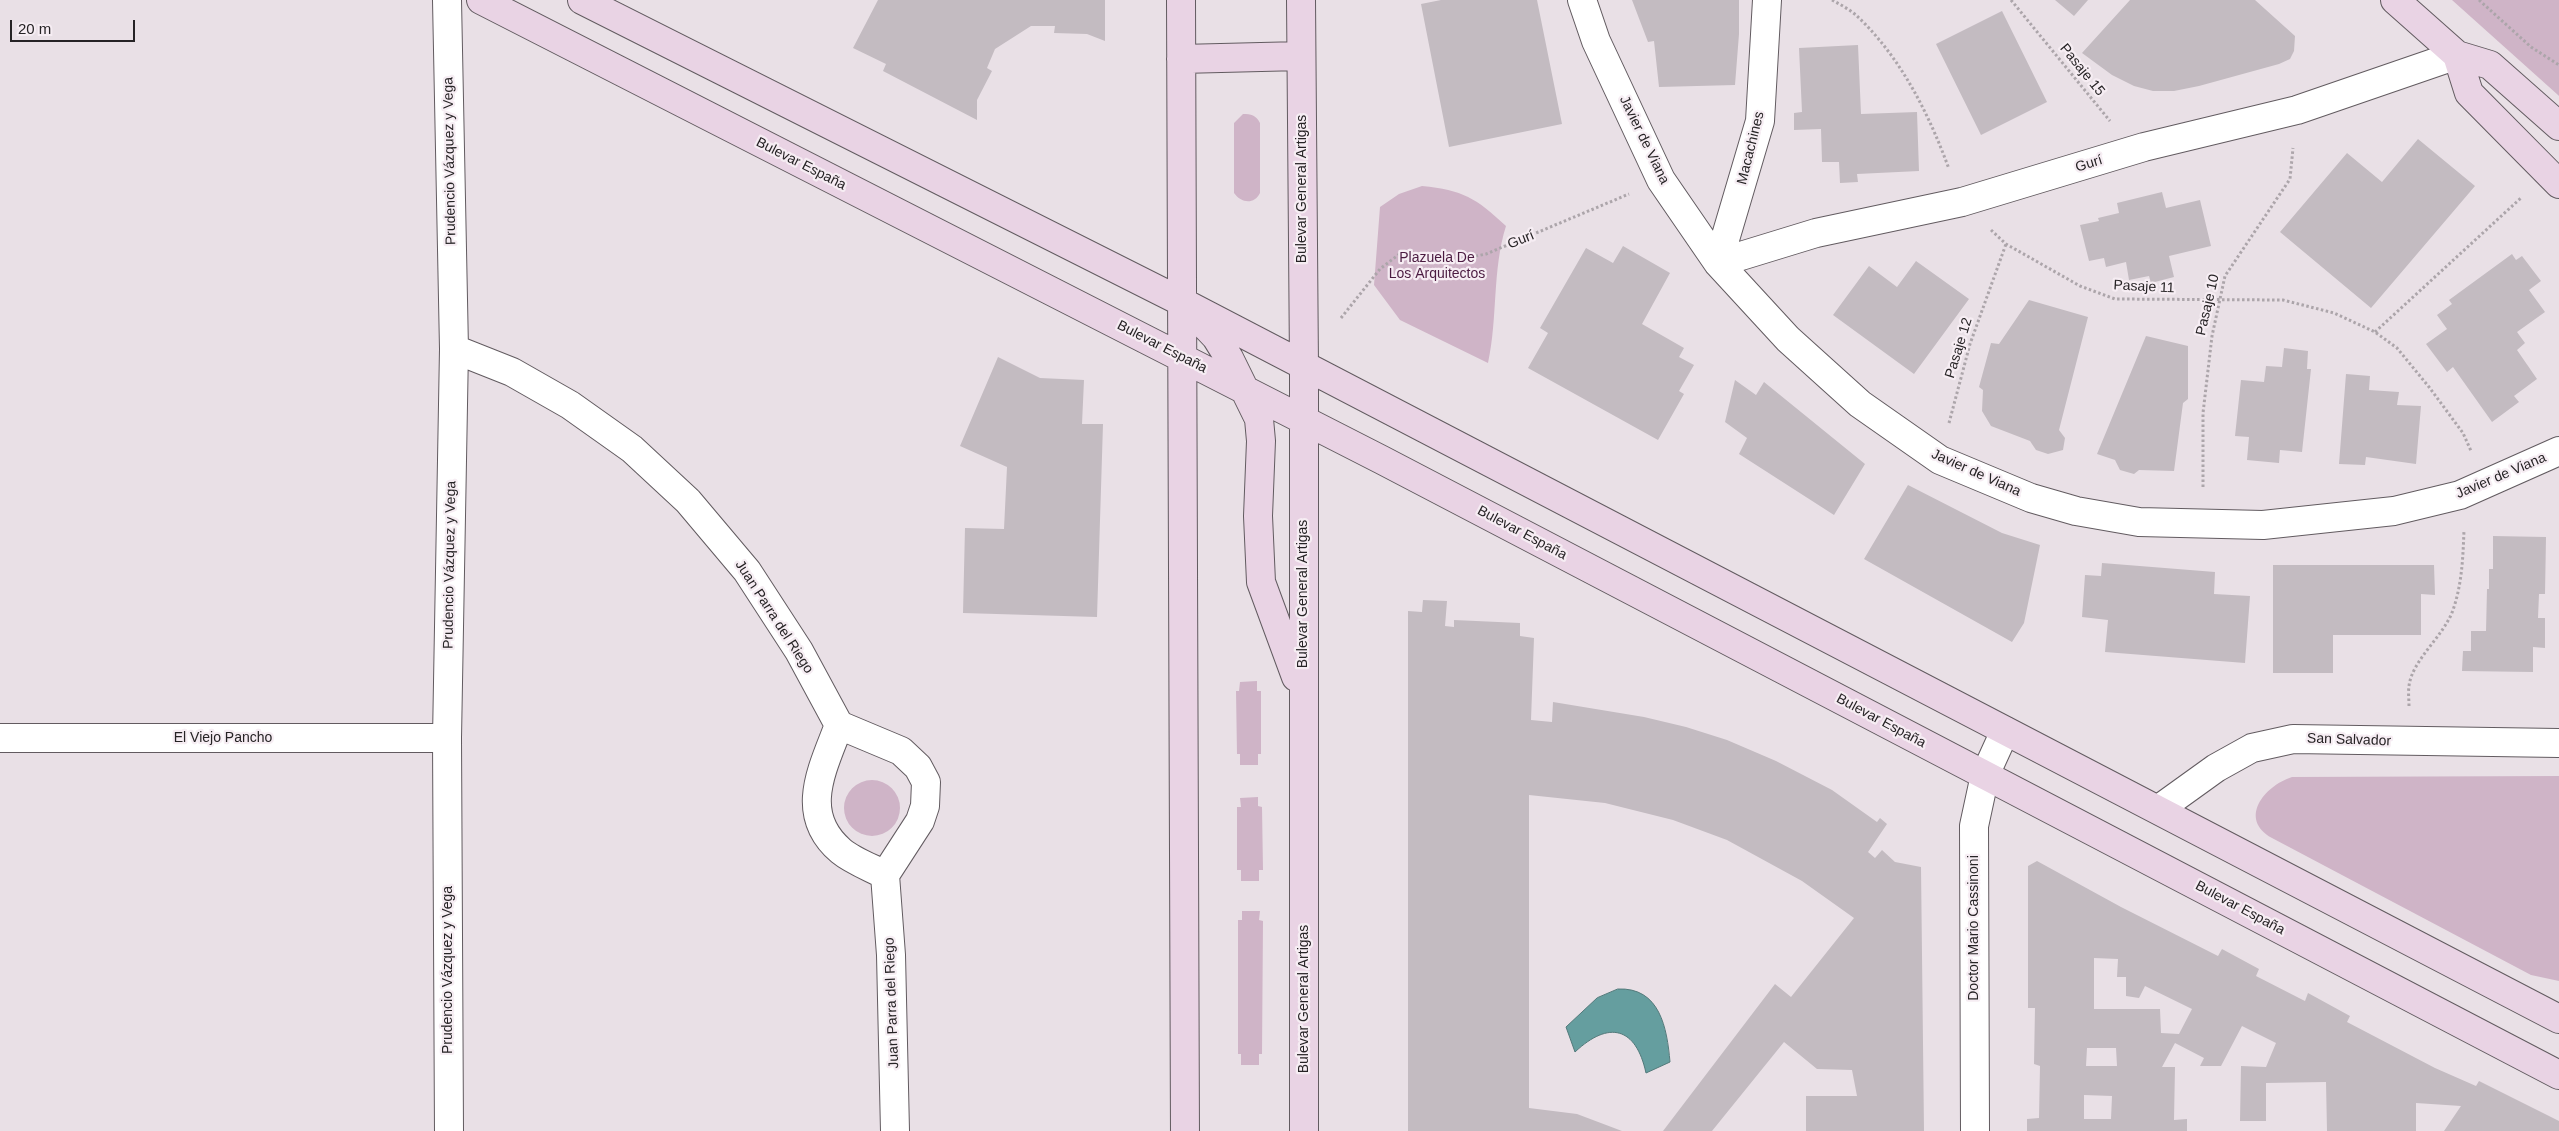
<!DOCTYPE html>
<html>
<head>
<meta charset="utf-8">
<style>
  body { margin:0 }
  #map { position:relative; width:2559px; height:1131px; overflow:hidden; background:#e9e0e6; font-family:Arial,sans-serif }
  canvas { display:block }
  .scale { position:absolute; left:10px; top:20px; width:125px; height:22px; box-sizing:border-box; border:2px solid #262325; border-top:0; padding-left:6px; font-size:15px; line-height:18px; white-space:nowrap; color:#262325; -webkit-text-stroke:4px #f6edf3; paint-order:stroke }
</style>
</head>
<body>
<div id="map">
<canvas width="2559" height="1131"></canvas>
<div class="scale">20 m</div>
</div>
<script>
const ctx = document.querySelector('canvas').getContext('2d');
ctx.lineJoin = 'round';
function fillPath(path, color) {
  ctx.fillStyle = color;
  ctx.fill(path, 'evenodd');
}
function trace(path, color, width, dash) {
  ctx.strokeStyle = color;
  ctx.lineWidth = width;
  ctx.lineCap = dash ? 'butt' : 'round';
  ctx.setLineDash(dash || []);
  ctx.stroke(path);
}
function drawText(font, color, halo, rows, align = 'center') {
  ctx.font = font + ' Arial,sans-serif';
  ctx.lineWidth = 4.5;
  ctx.setLineDash([]);
  ctx.textBaseline = 'middle';
  ctx.strokeStyle = halo;
  ctx.fillStyle = color;
  for (const [text, x, y, turn = 0] of rows) {
    ctx.save();
    ctx.translate(x, y);
    ctx.rotate((+turn || 0) * Math.PI / 180);
    ctx.textAlign = isNaN(turn) ? turn : align;
    if (halo) ctx.strokeText(text, 0, 0);
    ctx.fillText(text, 0, 0);
    ctx.restore();
  }
}
fillPath(new Path2D(`
  M2452,0h107v96l-1,-1z
  M1243,114c8,0 13,1 17,9v70c-6,12 -19,10 -26,0v-70z
  M1422,186c41,4 54,12 84,40 -14,44 -8,92 -18,137l-88,-43 -26,-35 6,-78 19,-13z
  M1257,681v10h4v63h-3v11h-18v-11h-3l-1,-63h3l1,-9z
  M2559,776v205l-28,-6 -259,-137c-34,-19 -8,-52 20,-61z
  M844 808a28 28 0 1 1 56 0a28 28 0 1 1-56 0Z
  M1258,797v9l4,1 1,63h-4v11h-18v-11h-4v-63h4l-1,-9z
  M1242,911h18l-1,9 4,1 -1,133h-3v11h-18v-11h-3v-134h4z`), '#cfb4c7');
const water = new Path2D(`
  M1618,989c42,-2 49,39 52,73l-24,11c-10,-46 -37,-53 -71,-21l-9,-25 31,-29z`);
fillPath(water, '#659e9f');
trace(water, '#52797a', 1);
fillPath(new Path2D(`
  M878,0h227v41l-18,-7 -33,-1 1,-7h-24l-36,23 -8,19 5,3 -15,29v20l-94,-49 3,-7 -33,-16z
  M1441,0h96l25,124 -113,23 -28,-143z
  M1632,0h107v34l-4,51 -76,2 -5,-46 -6,1z
  M2055,0h33l-14,16z
  M2130,0h125l40,36 -1,15 -4,8 -11,5 -80,22 -25,5h-21l-19,-5 -22,-11 -30,-22z
  M2002,11l45,91 -66,33 -45,-91z
  M1858,45l3,69 56,-2 2,59 -62,3 1,8 -18,1 -1,-21h-17l-1,-33 -27,1v-17l8,-1 -3,-64z
  M2418,139l57,47 -104,122 -91,-76 67,-79 35,29z
  M2162,192l4,16 34,-8 11,46 -42,10 5,21 -23,6 -2,-7 -20,4 -3,-18 -20,5 -2,-9 -15,3 -9,-36 19,-4 -1,-3 21,-5 -2,-10z
  M1623,246l47,27 -28,51 42,24 -5,9 15,8 -15,26 5,3 -26,46 -130,-72 20,-35 -8,-5 46,-80 27,15z
  M2512,254l4,6 6,-4 19,25 -12,9 16,22 -28,20 8,11 -8,7 20,29 -23,17 5,6 -27,20 -39,-55 -6,5 -21,-28 21,-15 -10,-14 15,-11 -3,-4z
  M1916,261l53,38 -55,75 -81,-59 36,-49 28,21z
  M2029,300l59,17 -29,113 6,8 -2,12 -15,4 -12,-4 -6,-9 -39,-15 -9,-15 1,-21 -4,-3 12,-44 8,1z
  M2146,336l42,10v53l-5,4 -9,68 -35,-1 -5,4 -14,-4 -5,-10 -18,-6z
  M2284,348l24,3 -1,18h4l-9,83 -22,-2 -1,13 -32,-3 2,-23 -14,-1 6,-56 23,2 2,-16 16,1z
  M998,357l42,21 44,2 -2,44h21l-6,193 -134,-4 2,-85 39,1 3,-62 -47,-21z
  M2346,374l24,2 -1,14 30,2 -2,13 24,1 -5,58 -50,-7 -1,8 -26,-1z
  M1735,380l21,15 8,-13 101,82 -31,51 -95,-61 8,-16 -22,-16z
  M1908,485l94,48 38,12 -16,78 -12,19 -148,-83z
  M2493,536l53,1 -1,57h-6l-1,24h7v30l-12,-1v25l-71,-1 1,-20h8v-20h15l1,-42h2v-20h4z
  M2102,563l113,9 -1,22 36,2 -5,67 -140,-11 3,-32 -26,-3 3,-42 16,1z
  M2273,565h161l1,30 -14,-1v41h-88v38h-60z
  M1423,600l24,1 -2,25 9,1v-7l66,3v13l14,2 -3,82 21,2 1,-20 91,15 42,10 41,13 49,21 56,29 45,32 3,-4 7,6 -19,28 7,6 7,-8 13,12 26,5 3,264h-118v-35h51l-5,-26 -35,-1 -33,-27 -72,89h-49l112,-147 16,13 63,-79 -52,-37 -75,-41 -54,-20 -68,-17 -76,-8v313l48,6 45,17h-214v-520l14,1z
  M2037,861l84,46 97,49 4,-7 37,20 -3,7 43,22 6,3 3,-8 42,23 -3,6 88,46 41,18 3,-5 80,40v10h-115l17,-25 -45,-3v28h-89l-1,-49 -60,1v38h-26l1,-55 25,1 10,-24 -34,-17 -21,40h-21l4,-8 -29,-15 -13,24h13l-1,53 13,-1v12h-160v-12l12,-1 1,-52 -6,-2 1,-56h-7v-142zM2094,958l24,1 -1,18h9v19l13,2 6,-12 47,23 -13,25 -18,-1 -1,-24h-66zM2087,1048h29l1,18h-31zM2084,1095l28,1 -1,23h-27z`), '#c3bbc1');
const street = new Path2D(`
  M447,0l7,349 -7,389 2,393
  M1582,0l14,41 65,139 57,83 70,76 72,65 80,56 91,38 45,13 63,11 124,3 131,-14 66,-16 99,-44
  M1718,263l98,-30 146,-31 182,-55 153,-37 160,-55
  M1718,263l42,-142 7,-121
  M454,349l58,23 58,33 62,44 56,52 59,70 52,80 40,74 62,26 17,16 8,15 -1,24 -5,15 -35,54 6,80 4,176
  M839,725c-17,45 -41,89 2,126 12,10 31,17 44,24
  M0,738h447
  M2159,809l57,-41 36,-20 41,-9 266,4
  M1975,1131l-1,-305 11,-51 20,-44`);
const secondary = new Path2D(`
  M481,0l901,460 1177,615
  M582,0l602,303 1375,716
  M1181,0l4,1131
  M1301,0l3,365v766
  M2395,0l62,55 33,10 69,61
  M2457,55l12,38 90,91
  M1181,59l120,-3
  M1196,316l20,21 13,21 30,61 2,22 -3,75 3,66 35,95`);
trace(street, '#625b60', 30);
trace(secondary, '#625b60', 30);
trace(new Path2D(`
  M1832,0c9,5 19,10 26,17 43,41 71,97 91,152
  M2011,0l99,121
  M2479,0l52,47 28,18
  M1991,230l15,14 74,42 35,13 168,1 51,13 41,19 22,16 32,39 34,46 8,18
  M1341,318l39,-49 22,-17 55,8 29,-6 143,-60
  M2375,332l147,-135
  M1949,423l21,-79 36,-100
  M2203,487v-74l9,-77 13,-60 65,-97 3,-31
  M2409,706c0,-7 -1,-14 0,-20 3,-26 35,-50 44,-76 9,-26 10,-53 11,-80`), '#aca5aa', 3, [2.5, 2.5]);
trace(street, '#fff', 28);
trace(secondary, '#e9d3e4', 28);
drawText('14px', '#262325', '#f6edf3', [
  ["Pasaje 15",2082,70,51],
  ["Javier de Viana",1644,140,64],
  ["Macachines",1751,148,-76],
  ["Prudencio Vázquez y Vega",450,161,-91],
  ["Bulevar España",801,164,27],
  ["Gurí",2089,164,-17],
  ["Bulevar General Artigas",1302,189,-90],
  ["Gurí",1521,240,-22],
  ["Pasaje 11",2144,287,3],
  ["Pasaje 10",2208,305,-77],
  ["Bulevar España",1162,347,27],
  ["Pasaje 12",1959,348,-73],
  ["Javier de Viana",1976,473,24],
  ["Javier de Viana",2501,476,-23],
  ["Bulevar España",1522,533,28],
  ["Prudencio Vázquez y Vega",450,565,-89],
  ["Bulevar General Artigas",1303,594,-90],
  ["Juan Parra del Riego",774,617,57],
  ["Bulevar España",1881,721,28],
  ["El Viejo Pancho",223,738],
  ["San Salvador",2349,740,2],
  ["Bulevar España",2240,908,28],
  ["Doctor Mario Cassinoni",1974,928,-90],
  ["Prudencio Vázquez y Vega",448,970,-90],
  ["Bulevar General Artigas",1304,999,-90],
  ["Juan Parra del Riego",892,1003,-92]
]);
drawText('14px', '#4b1b41', '#f6edf3', [
  ["Plazuela De",1437,258],
  ["Los Arquitectos",1437,274]
]);
</script>
</body>
</html>
